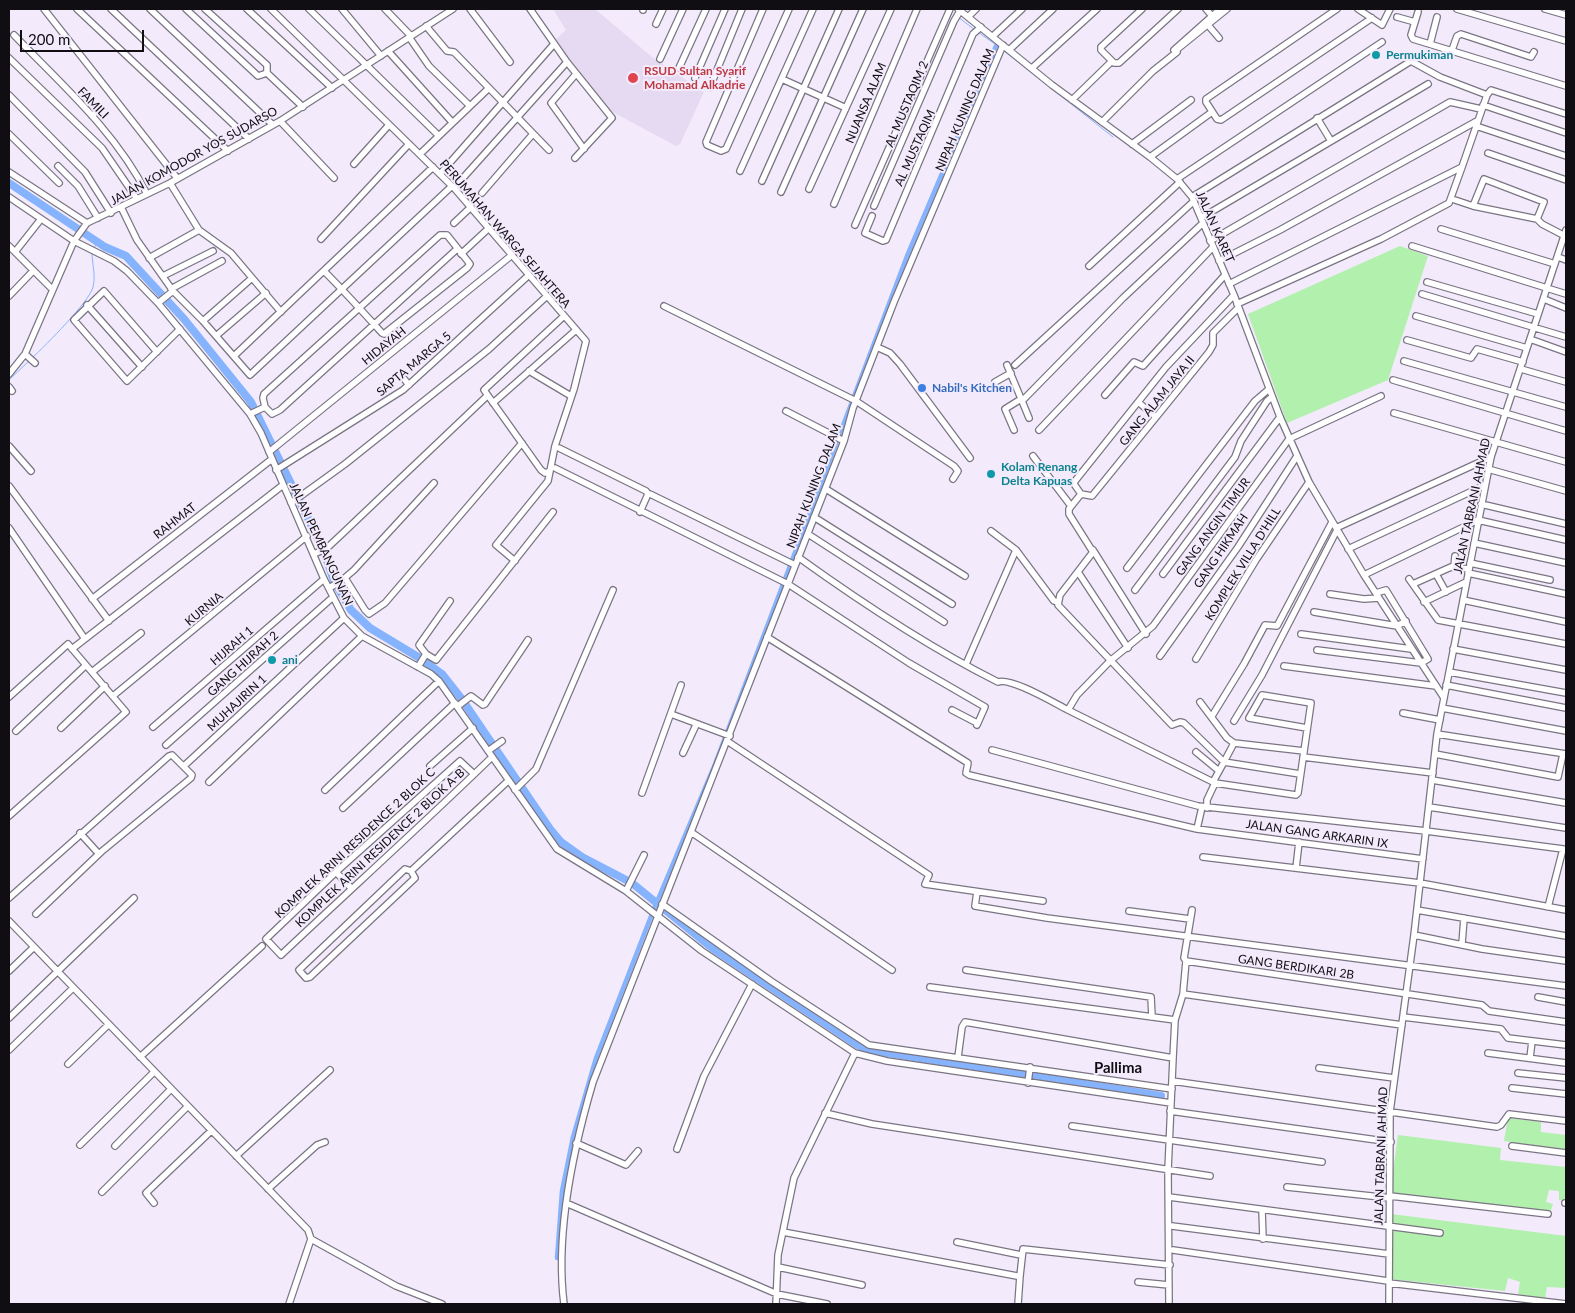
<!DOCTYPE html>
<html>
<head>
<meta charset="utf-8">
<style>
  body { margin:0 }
  #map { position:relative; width:1575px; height:1313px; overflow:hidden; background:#f3ebfc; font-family:Lato,sans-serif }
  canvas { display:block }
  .frame { position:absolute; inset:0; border:10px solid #100d13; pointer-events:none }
  .scale { position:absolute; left:20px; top:30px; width:124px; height:22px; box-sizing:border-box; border:2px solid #100d13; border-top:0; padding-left:6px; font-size:15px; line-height:18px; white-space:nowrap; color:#100d13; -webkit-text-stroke:4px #f3ebfc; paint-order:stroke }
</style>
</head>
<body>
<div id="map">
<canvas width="1575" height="1313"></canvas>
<div class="frame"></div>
<div class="scale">200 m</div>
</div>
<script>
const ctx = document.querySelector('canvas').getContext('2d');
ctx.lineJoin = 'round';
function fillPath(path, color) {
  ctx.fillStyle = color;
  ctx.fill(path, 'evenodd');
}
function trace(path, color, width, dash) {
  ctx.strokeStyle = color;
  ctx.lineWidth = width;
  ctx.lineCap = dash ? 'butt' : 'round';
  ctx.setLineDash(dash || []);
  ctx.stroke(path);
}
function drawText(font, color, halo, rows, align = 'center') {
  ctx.font = font + ' Lato,sans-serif';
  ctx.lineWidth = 4;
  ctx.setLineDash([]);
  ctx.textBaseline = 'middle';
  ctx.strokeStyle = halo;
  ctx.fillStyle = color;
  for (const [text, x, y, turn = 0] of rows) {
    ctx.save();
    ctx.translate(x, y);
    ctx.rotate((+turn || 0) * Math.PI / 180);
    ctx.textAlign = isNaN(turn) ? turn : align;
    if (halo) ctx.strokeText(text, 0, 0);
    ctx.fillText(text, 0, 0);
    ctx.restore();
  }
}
fillPath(new Path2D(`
  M553,9h42l57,48 52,35 -24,52 -4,2 -67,-36 -54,-70 11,-10z`), '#e5daf1');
fillPath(new Path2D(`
  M1400,246l28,10 -40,124 -101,43 -39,-109z
  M1508,1118l33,4v10l25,3v15l-62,-9z
  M1398,1135l103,13 -1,12 66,7v34l-7,-1v-9l-10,-1 -3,12 7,2 -3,9 -160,-19z
  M1391,1214l175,22v52l-19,-1 -2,12 -27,-5 2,-12 -12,-4 -3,13 -116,-12z`), '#b1f0ad');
trace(new Path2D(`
  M958,17l17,13
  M1386,24l5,-11
  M978,32l21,15
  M1004,51l109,86
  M93,249l5,-7
  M33,357c12,-11 57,-56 60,-70 3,-12 -1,-23 -1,-34
  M9,380l21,-20`), '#86b3fd', 1);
trace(new Path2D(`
  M557,1258l5,-67 11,-54 23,-79 57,-147 62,-147 192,-508 89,-210`), '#86b3fd', 4.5);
trace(new Path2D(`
  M9,183l96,64 21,9 58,63 67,83 72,147 11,32 17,29 19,18 48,29 24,17 19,24 89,131 11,13 21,15 50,26 80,65 144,96 13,6 292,46`), '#86b3fd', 8);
const minor = new Path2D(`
  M44,9l133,169
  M77,9l151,142
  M111,9l138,130
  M150,9l123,116
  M186,9l72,67 9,-3
  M205,9l62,56v8l36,34
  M247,9l85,79
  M271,9l183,179 132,153 -12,48 -19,57 -7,35 -52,64 19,16
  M309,9l129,126
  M342,9l39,47
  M385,9l26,27
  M470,9l40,53
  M530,9l37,53 45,56 -37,40
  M763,9l-57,133 1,3 14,6 5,-2 63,-140
  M958,9l94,76 98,72 27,22 15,18 42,98 46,122 29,65 55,93 80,123
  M1142,9l-41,38v3l13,13h5l59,-54
  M1206,9l6,7
  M1337,9l-131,90v3l11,17 4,1 151,-102
  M1358,9l24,16 8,-16
  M1457,9l109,32
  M1545,9l21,6
  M643,10v-1
  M1418,12l-7,23 2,4 153,47
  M968,17l8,-8
  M1397,17l18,5
  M656,24l7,-15
  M1208,25l11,13
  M426,26l21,25 7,1 35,36
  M14,35c48,50 102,97 133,159
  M993,36l29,-27
  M409,37l20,29 41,40
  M1430,44l7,-27
  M1009,50l44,-41
  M1174,50l46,-41
  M1452,50l5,-14 4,-2 70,23 3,-5
  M388,51l64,71
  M1175,51l52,-42
  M9,58l93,90 35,51
  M660,59l23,-50
  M679,68l27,-59
  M1032,68l65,-59
  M576,74l-25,29 33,46
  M695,78l30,-69
  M782,79l64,29
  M710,87l32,-78
  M9,95l76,77 26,41
  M1072,100l40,-39
  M1483,105l83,28
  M92,116l7,-7
  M1317,118l14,23
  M280,121l54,57
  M1102,122l51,-51 24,-19
  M1476,126l90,30
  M9,134l50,49
  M1132,144l59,-44
  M1488,153l78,27
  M420,154l69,-66 60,62
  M1150,157l62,-45
  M354,164l34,-38
  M58,166l20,20 20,32
  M740,171l73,-162
  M9,172l78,51
  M440,174l114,-130
  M1177,179l205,-137
  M762,181l77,-172
  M170,183l29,47 32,23 50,59
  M454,188l113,-126
  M809,189l82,-180
  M781,192l82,-183
  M482,193l50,-58
  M9,197l65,44 40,20 13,10 31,32 92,111 11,19 63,146 20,39 18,18 69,38 8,7 118,168 69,42 76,60 153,102 32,8 284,42
  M1192,197l219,-136 29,16 47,18
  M1455,200l18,6 64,13 5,5 23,12
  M834,204l83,-195
  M874,206l80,-185 6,-10
  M1473,206l11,-27 60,23 -7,17
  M121,207l16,33 36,51 30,30 47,54 202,-189
  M872,216l-7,17 18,8 3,-1 87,-206 8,-7
  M1201,218l227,-134
  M454,223l17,-16
  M855,225l95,-216
  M1441,229l114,35
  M321,239l88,-95
  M1210,241l240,-139 31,7
  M9,246l43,43
  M1412,246l154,48
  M15,252l26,-33
  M461,254l28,-26
  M1558,257l8,3
  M149,258l50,-28
  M1219,261l61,-31 197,-109
  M1089,266l91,-84
  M324,271c20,20 39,41 58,62l2,1 83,-66 3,-4 -23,-29h-7l-176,159 -1,4 2,9 7,7 8,-4 177,-161
  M163,276l50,-25
  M1427,282l111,32
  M1229,284l233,-117 25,-72 4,-5 75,24
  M171,289l51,-28
  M1422,294l144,43
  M9,296l24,-25
  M1544,299l22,9
  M158,303l15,-12
  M1237,304l144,-65 68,-36 13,-36
  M87,305l55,62
  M664,306l192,95 98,65 4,5 -5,8
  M1416,316l111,32
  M203,321l49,-43
  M216,336l50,-43
  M1530,339l36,13
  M1407,340l64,18 6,-9 46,13
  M877,347l13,6 10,11 70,94
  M157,352l-53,-61 -30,29 53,61 53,-52
  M25,354l10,9
  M234,356l199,-189
  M1404,361l162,46
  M1007,365l15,36 101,-103 80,-75
  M1015,365l179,-164
  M1521,369l45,13
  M529,371l42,25
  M9,374l16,-20 49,-113 13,-18 83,-40 110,-62 173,-112
  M400,374l9,11
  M1393,380l173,51
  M995,382l16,-9
  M9,387l3,4
  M1105,395l29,-33 9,4 82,-91
  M1022,401l7,17
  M1138,402l18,15
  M493,403l83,-73
  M786,411l58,30
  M1394,413l172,49
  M250,414l15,-7
  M1014,430l-9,-21 16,-10
  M1039,430l173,-182
  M9,446l22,25
  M559,448l87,43 2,3 -8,18
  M269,452l243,-197
  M1033,456l38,50
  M555,468l233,116 121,79 76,44 -8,18
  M1488,469l78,22
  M276,470l127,-80 126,-115
  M550,471l-5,2 -4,-3 -57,-80 80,-74
  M9,486l100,135
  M826,489l139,87
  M650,494l145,71
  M1081,494l-12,15v5l24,38 -33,43 -2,10 114,120 8,-3 4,1 40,39 -11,20
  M1081,494l-7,-10 1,-3 91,-114 68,-72
  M1081,494l11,2 117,-144 4,-7v-12l25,-25
  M291,503l54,-39 144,-115 58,-53
  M1481,504l85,20
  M814,517l138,87
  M9,528l76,111
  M1336,528l155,-71
  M991,531l25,19 38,51 3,1
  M808,534l136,88
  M1474,543l92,20
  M1348,549l137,-64
  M1093,550l53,84
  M314,554l13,-6 16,-15 144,-137
  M798,557c64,46 130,90 200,125 13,-5 56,21 70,28
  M1470,563l80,17
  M1454,567l1,-11
  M1127,568l128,-167 14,-12
  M1078,572l50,76
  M1468,573l98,21
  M1163,574l117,-157
  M1436,574l10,18
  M1364,575l114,-55 88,20
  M345,578l20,32 4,4 16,-11 137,-160
  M1409,579l29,41 128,24
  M1413,584l38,-17 18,2
  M329,588l12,-7 13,-11 80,-87
  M1135,590l100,-133 6,-16 26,-40 5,-4
  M1330,594l34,5 15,-1
  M92,599l180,-140
  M1463,600l103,22
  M450,601l-31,44 7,9 10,6 117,-148
  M1424,602l42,-20
  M1314,612l83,14 9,-5
  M1301,634l110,15
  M767,637l201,126 -2,10 3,2 228,54 226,30
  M72,649l211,-164
  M1453,649l113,21
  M1317,650l104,13 7,-4 -42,-69 -10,3
  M1160,656l78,-109 59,-91
  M1196,659l60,-99 53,-78
  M966,664l50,-114
  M1284,666l152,20
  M418,667l8,-13
  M92,672l49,-39
  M1449,672l117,21
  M1446,685l120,23
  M113,696l194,-160
  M9,697l59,-53 58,68 -117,104
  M1200,702l27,36 7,5 70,8
  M458,706l13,-10 12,9 2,-1 43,-64
  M1442,708l124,23
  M952,710l25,13
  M1403,713l37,7
  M671,714l59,22
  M1212,716l32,-52 21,-39 12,1 55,-104
  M1234,721l28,-46 75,-145
  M153,727l171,-148
  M61,728l44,-42
  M1307,728l-58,-10 13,-23 49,8 -13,90 -2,2 -81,-12 -147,-73 9,-15 33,-34 43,-35 136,-187 92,-43
  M16,731l69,-65
  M1437,734l129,20
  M727,741l202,134 -4,9 118,17
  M1234,743l-10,19 76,12
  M166,745l167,-148
  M992,750l206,56 228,25 137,18 -15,58
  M488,751l14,-10
  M1196,752l23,19
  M683,753l13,-28
  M1435,754l123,23 5,-23
  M1303,757l130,16
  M430,766l43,-38
  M474,774l-14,-13 -124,111 -70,67 15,16c70,-66 142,-131 211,-198
  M1432,780l134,23
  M209,782l153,-146
  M325,790l114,-109
  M515,790l21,-21 77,-179
  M642,793l39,-108
  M1429,807l137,21
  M343,808l112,-105
  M1207,808v-8l8,-17
  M1197,829l5,-22
  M691,832l201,138
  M80,833l19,21
  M1203,857l217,26 146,27
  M1296,868l3,-26
  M411,871l4,7 -105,99 -4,1 -7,-8 106,-101 6,2 97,-90
  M336,872l15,16
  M626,891l18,-36
  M977,892l-2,14 72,12 519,68
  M9,898l160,-142 3,-1 10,10h3l159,-147
  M662,904l109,77 98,64 303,44
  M1192,910l-8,48 2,3 296,44 7,6 77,11
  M1417,910l149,26
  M1129,911l61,8
  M36,914l65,-62 90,-74 1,-3 -10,-10
  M9,921l299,309 3,9 -22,65
  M1414,935l68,14 84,12
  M1462,944l2,-26
  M966,970l185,27 1,20
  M9,971l25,-24
  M930,987l245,33
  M1183,994l219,31
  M1538,997l28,5
  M1403,1017l98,12 7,9 58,7
  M9,1018l125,-120
  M9,1050l64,-62
  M1488,1053l78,10
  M140,1057l122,-111
  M958,1057l4,-30 3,-5 208,36
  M1530,1058l2,-17
  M68,1064l40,-39
  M1319,1068l75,10
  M1518,1073l48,5
  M1172,1081l325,46 4,-2 8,-11 57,7
  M1028,1083l2,-16
  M1512,1088l54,6
  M1170,1111l221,31
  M825,1113l47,11 338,52
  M1072,1126l250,36
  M576,1143l50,22 12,-14
  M80,1145l74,-73
  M115,1146l56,-57
  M1512,1146l54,7
  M677,1149l27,-73 48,-92
  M236,1156l94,-86
  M1287,1187l103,11
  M268,1189l49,-44 8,-3
  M102,1192l86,-86
  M1390,1196l158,18
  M1169,1197l271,36
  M154,1203l-8,-10 65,-62
  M566,1203l211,91 50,10
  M1565,1203h1
  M1262,1210l1,29
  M1172,1226l217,28
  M783,1232l234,44h3l3,-27 147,16
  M311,1239l85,47 46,18
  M957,1242l64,13
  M1173,1250l215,31
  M778,1267l84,18
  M1138,1282l31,3
  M1389,1283l177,21
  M564,1304c-9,-71 9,-154 29,-222l251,-641 9,-33 41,-106 109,-257
  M776,1304l2,-49 16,-77 61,-125
  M1018,1304l2,-28
  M1169,1304l-1,-134 5,-112 2,-38 8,-26 3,-33
  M1389,1304l1,-192 24,-177 23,-201 54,-277 75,-227`);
trace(minor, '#7b7583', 8);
trace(minor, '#fff', 5.5);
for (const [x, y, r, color] of [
  [1376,55,5,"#0f9aa8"],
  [633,78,6,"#e0444e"],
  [922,388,5,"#3f7fe0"],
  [991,474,5,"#0f9aa8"],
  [272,660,5,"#0f9aa8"]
]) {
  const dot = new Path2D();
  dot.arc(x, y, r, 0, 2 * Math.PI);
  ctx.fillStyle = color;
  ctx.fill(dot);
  trace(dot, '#f3ebfc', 2);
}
drawText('bold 12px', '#0d838f', '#f3ebfc', [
  ["Permukiman",1386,55],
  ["Kolam Renang",1001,467],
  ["Delta Kapuas",1001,481],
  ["ani",282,660]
], 'left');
drawText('bold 12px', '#be3a42', '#f3ebfc', [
  ["RSUD Sultan Syarif",644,71],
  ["Mohamad Alkadrie",644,85]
], 'left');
drawText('12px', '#100d13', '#f3ebfc', [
  ["FAMILI",93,103,46],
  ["NUANSA ALAM",866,103,-67],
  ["AL MUSTAQIM 2",907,104,-67],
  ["NIPAH KUNING DALAM",965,110,-67],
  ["AL MUSTAQIM",915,148,-66],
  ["JALAN KOMODOR YOS SUDARSO",194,156,-29],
  ["JALAN KARET",1215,227,66],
  ["PERUMAHAN WARGA SEJAHTERA",505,234,49],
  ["HIDAYAH",384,346,-39],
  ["SAPTA MARGA 5",414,364,-40],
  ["GANG ALAM JAYA II",1157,401,-51],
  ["NIPAH KUNING DALAM",814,486,-69],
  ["JALAN TABRANI AHMAD",1472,506,-78],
  ["RAHMAT",175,521,-38],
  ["GANG ANGIN TIMUR",1213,527,-54],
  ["JALAN PEMBANGUNAN",321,544,65],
  ["GANG HIKMAH",1221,551,-56],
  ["KOMPLEK VILLA D'HILL",1243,564,-58],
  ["KURNIA",204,609,-40],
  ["HIJRAH 1",232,646,-41],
  ["GANG HIJRAH 2",243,664,-42],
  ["MUHAJIRIN 1",237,703,-43],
  ["JALAN GANG ARKARIN IX",1317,834,8],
  ["KOMPLEK ARINI RESIDENCE 2 BLOK C",355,843,-43],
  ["KOMPLEK ARINI RESIDENCE 2 BLOK A-B",380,848,-43],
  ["GANG BERDIKARI 2B",1296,967,8],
  ["JALAN TABRANI AHMAD",1381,1156,-88]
]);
drawText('bold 12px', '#366cbe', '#f3ebfc', [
  ["Nabil's Kitchen",932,388]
], 'left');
drawText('bold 15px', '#100d13', '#f3ebfc', [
  ["Pallima",1118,1068]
]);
</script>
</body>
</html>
